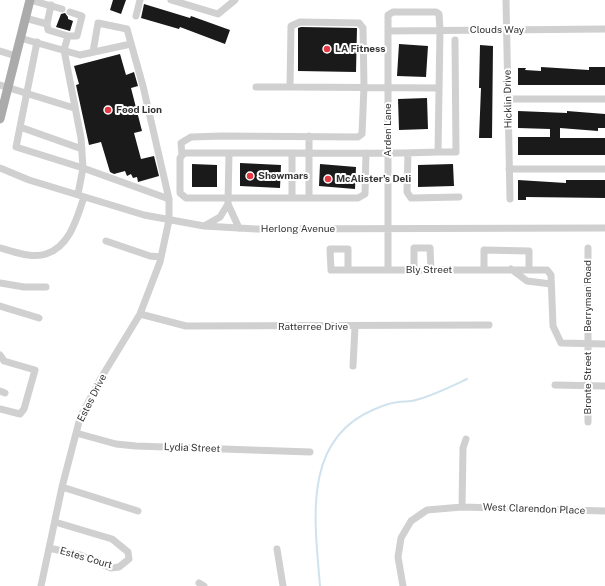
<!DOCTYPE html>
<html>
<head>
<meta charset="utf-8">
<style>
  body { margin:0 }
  canvas { display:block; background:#fff }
</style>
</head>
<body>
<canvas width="605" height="586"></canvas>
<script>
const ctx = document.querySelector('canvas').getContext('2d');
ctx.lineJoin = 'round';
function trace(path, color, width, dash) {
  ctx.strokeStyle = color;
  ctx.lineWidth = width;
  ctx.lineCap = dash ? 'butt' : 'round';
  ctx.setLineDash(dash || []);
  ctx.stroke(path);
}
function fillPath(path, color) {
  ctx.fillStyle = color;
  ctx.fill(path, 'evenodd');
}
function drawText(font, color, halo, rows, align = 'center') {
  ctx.font = font + ' "Public Sans",sans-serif';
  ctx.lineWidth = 4;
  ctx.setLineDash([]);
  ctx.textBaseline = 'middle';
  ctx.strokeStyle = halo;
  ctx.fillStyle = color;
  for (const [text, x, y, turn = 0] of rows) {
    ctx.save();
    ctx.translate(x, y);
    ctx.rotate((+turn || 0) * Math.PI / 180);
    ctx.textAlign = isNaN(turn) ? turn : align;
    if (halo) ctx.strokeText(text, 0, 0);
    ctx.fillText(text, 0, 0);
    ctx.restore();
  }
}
trace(new Path2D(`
  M320,586c-5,-64 -19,-147 55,-177 7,-3 15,-6 23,-7 6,-1 12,0 18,-2 18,-5 34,-13 51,-21`), '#cfe2ee', 2);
fillPath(new Path2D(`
  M113,0h13l-5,14 -11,-4z
  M144,4l46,14 1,-2 39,14 -5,14 -45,-17 -1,2 -38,-11z
  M65,13l3,4v2l5,2 -3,10 -14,-4 5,-13z
  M301,27l56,1 -1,44 -58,-1v-43z
  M399,44l29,2 -2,31 -29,-1z
  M480,45l13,1 -1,92h-13l2,-50h-2z
  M120,54l6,21 8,-3 4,14 -7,2 11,43 -8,2 7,26 13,-3 5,20 -21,6 -1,-5 -4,1 -2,-4 -4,2 -2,-5 -11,3 -4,-2 -9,-30 -12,3 -13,-60 3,-1 -5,-18z
  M541,67l48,3v-3h16v18h-87v-17h8l-1,2 16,1z
  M427,98l1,31 -29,1 -1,-31z
  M518,111l49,2v-2l38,3v14h-7v3l-38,-3v10h45v17h-87v-18h32v-8l-32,-1z
  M240,163l41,2 -1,23 -40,-2z
  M192,164l25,1v22h-25z
  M320,164l36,3 -1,22 -36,-3z
  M453,164l1,22 -36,1v-22z
  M518,180l48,3v-3h39v18l-79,-1v3h-8z`), '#1a1a1a');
trace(new Path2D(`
  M30,0l32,9
  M171,0l47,14 17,-14
  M506,0l4,199
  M51,5l-4,19 1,6 20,6
  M70,12l12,4 -5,20h-9l-4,14 17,88 2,30 -5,26
  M136,16l4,-16
  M25,18l22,6
  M388,31l217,-2
  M20,38l60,17 51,-11
  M37,42l-21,105 67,21 86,31
  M0,51l16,5
  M0,85l74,23
  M290,87l149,1
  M508,99h97
  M20,127l62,22
  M438,152h18l-1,-112
  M229,153l-1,51 11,24
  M366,153l-1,41 -7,4h-172l-6,-5v-35l4,-5h108c49,0 97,1 146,-1l2,-122 -1,-16 -3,-2h-43l-5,3v16c0,79 0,159 0,239h159l4,5 2,51 8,17 44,1
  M408,153l-1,39 4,6 48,-1
  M182,155l-1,-12 10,-6 31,-1 136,1 4,-3 2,-47 -1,-59 -4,-5 -59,-1 -9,4 -1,61h-34
  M0,168l29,12 115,35 60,11 52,3 349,-1
  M509,169h96
  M292,197v-44
  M309,197v-61
  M206,225l14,-8 8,-13
  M106,241l44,15 11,1
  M0,248c13,3 32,11 46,6 24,-8 31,-36 38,-57
  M484,269v-19l45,1v18
  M511,269l16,12 24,3
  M348,270v-21h-18l1,21h57
  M414,270v-22h16l1,22
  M0,283l24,4h22
  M0,306l39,12
  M140,314l46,12 303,-1
  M0,355l4,6 31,9 -11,39 -4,5 -20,-5
  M353,366l2,-39
  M555,385l50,1
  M0,391l5,2
  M588,422v-174
  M76,433l40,11 20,2 174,6
  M62,487l76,24
  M462,507l1,-59 3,-9
  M49,548l31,7 31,13 8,-1 10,-8 -1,-7 -16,-13 -57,-17
  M277,549l6,37
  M199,583l5,3
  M41,586l21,-99 18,-69 21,-40 39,-64 20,-52 9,-42v-21l-26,-113 -16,-57 -29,-6 -5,29
  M403,586l-5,-29 3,-19 10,-17 16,-11 35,-3 143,4`), '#d0d0d0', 7);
trace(new Path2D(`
  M0,119l30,-119`), '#ababab', 9);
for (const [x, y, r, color] of [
  [327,49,4,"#e63946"],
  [108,110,4,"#e63946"],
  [250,176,4,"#e63946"],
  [328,179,4,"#e63946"]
]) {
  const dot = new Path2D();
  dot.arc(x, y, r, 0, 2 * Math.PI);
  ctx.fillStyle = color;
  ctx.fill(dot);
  trace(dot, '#fff', 1.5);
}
drawText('10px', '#333', '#fff', [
  ["Clouds Way",497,30],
  ["Hicklin Drive",508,99,-91],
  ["Arden Lane",388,130,-90],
  ["Herlong Avenue",298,229],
  ["Bly Street",429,270],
  ["Berryman Road",588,296,-90],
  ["Ratterree Drive",313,327],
  ["Bronte Street",588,383,-90],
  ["Estes Drive",92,398,-63],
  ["Lydia Street",192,448,2],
  ["West Clarendon Place",534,509,2],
  ["Estes Court",86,558,16]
]);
drawText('bold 10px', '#333', '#fff', [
  ["LA Fitness",335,49],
  ["Food Lion",116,110],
  ["Showmars",258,176],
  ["McAlister's Deli",336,179]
], 'left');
</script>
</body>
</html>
